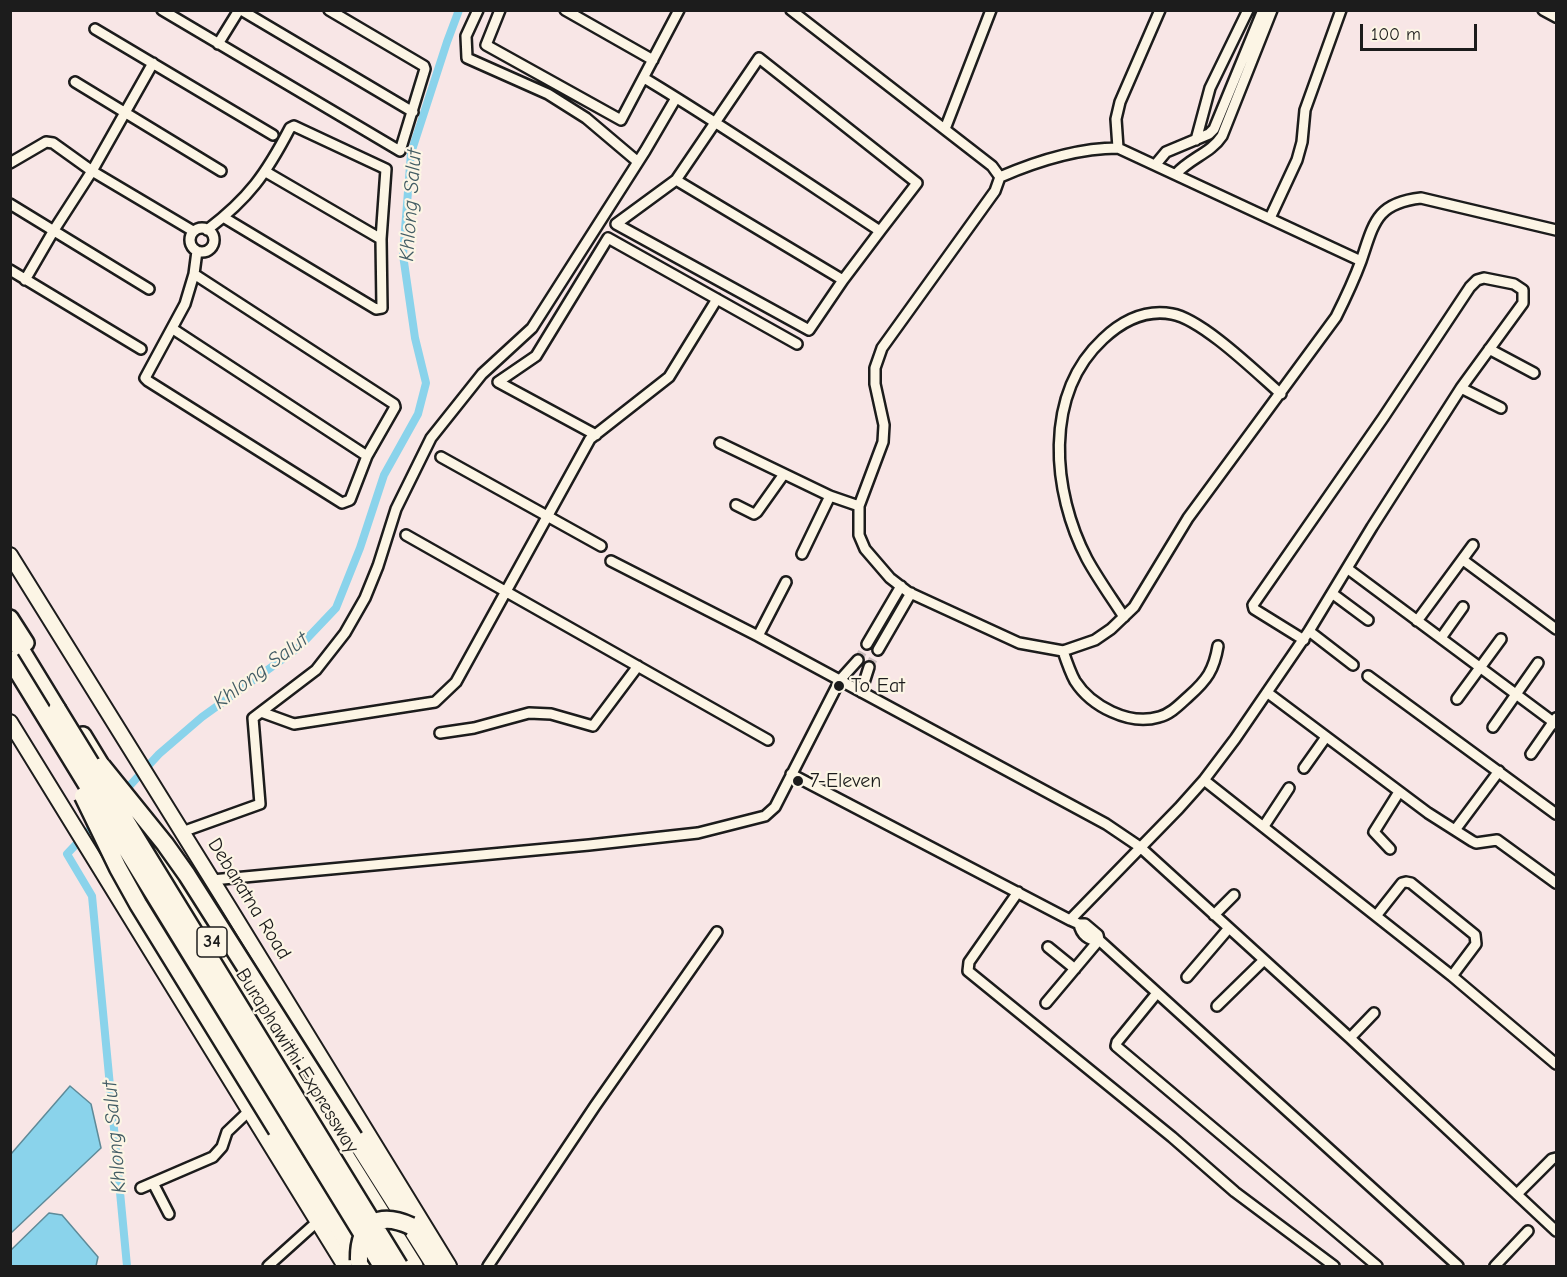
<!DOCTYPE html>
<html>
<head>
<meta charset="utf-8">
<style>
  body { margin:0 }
  #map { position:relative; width:1567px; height:1277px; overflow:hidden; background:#f8e6e6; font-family:"Comic Neue",sans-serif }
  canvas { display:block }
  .frame { position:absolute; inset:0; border:12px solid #1c1c1c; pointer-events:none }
  .scale { position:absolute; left:1360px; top:24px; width:117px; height:27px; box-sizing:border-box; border:3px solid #1c1c1c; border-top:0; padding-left:8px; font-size:18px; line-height:21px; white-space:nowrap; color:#1c1c1c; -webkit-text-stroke:4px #fcf5e5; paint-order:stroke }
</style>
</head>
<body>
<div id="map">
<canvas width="1567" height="1277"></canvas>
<div class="frame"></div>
<div class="scale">100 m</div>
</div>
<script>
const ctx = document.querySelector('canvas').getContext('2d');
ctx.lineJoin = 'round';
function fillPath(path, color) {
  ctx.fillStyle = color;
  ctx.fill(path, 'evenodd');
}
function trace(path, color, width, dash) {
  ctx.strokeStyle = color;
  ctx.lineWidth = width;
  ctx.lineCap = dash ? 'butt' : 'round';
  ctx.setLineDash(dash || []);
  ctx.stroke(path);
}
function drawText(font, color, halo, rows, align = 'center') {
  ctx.font = font + ' "Comic Neue",sans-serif';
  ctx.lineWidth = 4.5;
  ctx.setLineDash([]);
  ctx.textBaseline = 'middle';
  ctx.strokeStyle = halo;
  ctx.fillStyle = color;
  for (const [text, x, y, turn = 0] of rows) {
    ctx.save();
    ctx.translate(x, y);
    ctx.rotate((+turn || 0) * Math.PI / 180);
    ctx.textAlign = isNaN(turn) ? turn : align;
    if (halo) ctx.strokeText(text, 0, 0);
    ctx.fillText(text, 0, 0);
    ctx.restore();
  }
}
const water = new Path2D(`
  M70,1086l21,18 10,44 -90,85v-79z
  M49,1213l13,2 36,42 -2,9h-85v-16z`);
fillPath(water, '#8ad3eb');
trace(water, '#5e8a98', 1.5);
trace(new Path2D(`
  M122,794l37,-40 43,-37 96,-69 38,-40 24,-60 24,-73 34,-61 8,-31 -11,-45 -12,-83 8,-102 36,-111 12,-32
  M97,822l-30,32 25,42 35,370`), '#8ad3eb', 8);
trace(new Path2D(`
  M858,660l9,-16
  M869,667l9,-17`), '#ccbebe', 9, [9, 4.5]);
const minor = new Path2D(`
  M162,10l238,141 25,-82 -1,-3 -95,-56
  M241,10l172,102
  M478,10l-12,26 1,22 81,36 38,24 52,44
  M500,10l-14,35 135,75 58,-110
  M565,10l88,50
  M791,10l201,156 8,11 -5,14 -113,157 -7,20v16l9,41 -1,17 -24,64v29l6,14 25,29 18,14 111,51 44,8 32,-11 16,-11 23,-22 54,-89 148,-201c9,-18 18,-37 25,-56 13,-38 15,-58 60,-63l135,32
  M1543,10l13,7
  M95,29l178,106
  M218,44l21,-34
  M644,78c80,48 157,101 236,153l-37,49 -34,50 -193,-106 60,-44 83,-122 158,125 -37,48
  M75,82l146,89
  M945,129l46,-119
  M1196,140l14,-52 38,-78
  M1118,148l-2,-29 4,-17 40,-92
  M10,163l36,-21 7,1 39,28 101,60
  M1156,164l10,-12 43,-18 5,-5 49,-119
  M266,172l115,67
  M1176,174c14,-16 35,-21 46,-38l50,-126
  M1000,177c37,-16 77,-29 118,-29l243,113
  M676,180l167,100
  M10,204l139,85
  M1270,218l27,-58 5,-18 3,-32 36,-100
  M190 240a12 12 0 1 1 24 0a12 12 0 1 1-24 0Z
  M207,230c42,-32 59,-56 83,-102l4,-2 92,43 -5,70 1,69 -6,1 -153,-92
  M10,270l131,79
  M194,274l200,130 1,3 -28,49 -17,44 -8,3 -194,-122 -3,-3 40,-74 9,-30 3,-23
  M25,280l29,-50 38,-59 61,-108
  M173,329l194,127
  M1489,349l45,24
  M1461,388l40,20
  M596,435l-98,-53 38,-26 72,-118 189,106
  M720,443l110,53 29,10
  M441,457l160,89
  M736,505l18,9 3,-2 27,-38
  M406,535l362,205
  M802,554l28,-58
  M1463,560l93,69
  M611,561l147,75 348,188 34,23 210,191 206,193
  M1348,569l208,155
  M1333,594l35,26
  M1124,617c-13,-20 -26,-38 -37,-58 -35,-67 -44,-164 16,-220 18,-17 42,-30 69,-25 30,5 85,59 109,80
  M1417,621l56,-76
  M1309,631l44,34
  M758,636l28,-54
  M1441,638l22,-31
  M867,644l34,-58
  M878,650l33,-57
  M1063,651c3,9 7,21 12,30 16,25 54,45 84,36 12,-3 21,-13 30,-21 18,-16 25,-26 29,-50
  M1368,676l188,138
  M861,692l8,-25
  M1268,693l160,120 44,28 4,2 21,-3 59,43
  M1457,699l44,-60
  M261,712l33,12 141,-22 21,-20 134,-243 79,-62 48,-78
  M1493,727l45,-64
  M440,733l34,-5 55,-15 22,1 42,12 45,-60
  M1531,754l25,-36
  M1304,768l22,-31
  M791,774l279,146 9,4h6l13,11 1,5 359,326
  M1204,780l248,196 104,88
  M1264,826l25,-38
  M1455,830l44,-59
  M182,832l78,-28 -7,-86 63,-48 29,-37 20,-35 13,-32 18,-57 35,-71 51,-64 50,-46 113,-177 31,-53
  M1390,849l-16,-17 25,-40
  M212,880l377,-35 109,-12 67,-17 10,-9 65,-127 18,-20
  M1018,892l-49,70 -1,9 204,166 63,55 99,74
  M1214,915l20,-20
  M1376,916l26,-33 4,-1 5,1 64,52 1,9 -24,32
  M1070,920l109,-112 25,-28 31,-41 74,-108 63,-104 89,-139 62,-85v-13l-9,-6 -30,-6 -7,2 -7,7 -87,131 -130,187 1,4 50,31
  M1079,924c2,11 10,17 20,16
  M1048,947l27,22
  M1187,977l42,-49
  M1157,993l-40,49 -1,4 261,220
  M1046,1003l53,-63
  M1217,1006l47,-46
  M1350,1038l24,-25
  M153,1183l16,31
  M141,1188l72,-31 9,-10 5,-15 22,-21
  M1517,1194l35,-35 4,-1
  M268,1266l50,-45
  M488,1266l107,-160 122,-174
  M1495,1266l33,-35`);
const secondary = new Path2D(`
  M10,555l220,354 219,357
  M10,722l335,544`);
const trunk = new Path2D(`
  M10,618l16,25
  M83,735l25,41
  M127,806l288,460
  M178,949l121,197`);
const motorway = new Path2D(`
  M10,632l47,77
  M277,1130l85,136
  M354,1138l81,128`);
trace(minor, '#1c1c1c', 14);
trace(secondary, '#1c1c1c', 18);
trace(trunk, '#1c1c1c', 20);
trace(motorway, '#1c1c1c', 21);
trace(minor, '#fcf5e5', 9);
trace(secondary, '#fcf5e5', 14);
trace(trunk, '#fcf5e5', 15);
trace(motorway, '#fcf5e5', 16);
const motorwayBridge = new Path2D(`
  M10,659l372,607
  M57,709l342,557
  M102,766l63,78 22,31 167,263
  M83,796l35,72 20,36 139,226
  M359,1260c-1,-36 19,-49 52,-34`);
trace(motorwayBridge, '#1c1c1c', 21, []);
trace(motorwayBridge, '#fcf5e5', 16);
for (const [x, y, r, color] of [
  [839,686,6,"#1c1c1c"],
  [798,781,6,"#1c1c1c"]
]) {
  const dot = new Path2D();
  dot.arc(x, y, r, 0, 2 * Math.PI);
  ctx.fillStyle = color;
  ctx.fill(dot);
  trace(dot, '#fcf5e5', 2);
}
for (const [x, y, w] of [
  [212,942,30]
]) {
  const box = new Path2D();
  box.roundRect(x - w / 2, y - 15, w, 30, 4.5);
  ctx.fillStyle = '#fcf5e5';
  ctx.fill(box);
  trace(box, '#1c1c1c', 1.5);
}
drawText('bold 18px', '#1c1c1c', null, [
  ["34",212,942]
]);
drawText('20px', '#1c1c1c', '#fcf5e5', [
  ["To Eat",851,686],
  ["7-Eleven",810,781]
], 'left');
drawText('20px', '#1c1c1c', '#fcf5e5', [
  ["Debaratna Road",249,899,58],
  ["Buraphawithi Expressway",297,1061,58]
]);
drawText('italic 21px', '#425c64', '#fcf5e5', [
  ["Khlong Salut",411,205,-86],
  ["Khlong Salut",261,671,-37],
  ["Khlong Salut",115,1137,-95]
]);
</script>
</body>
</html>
